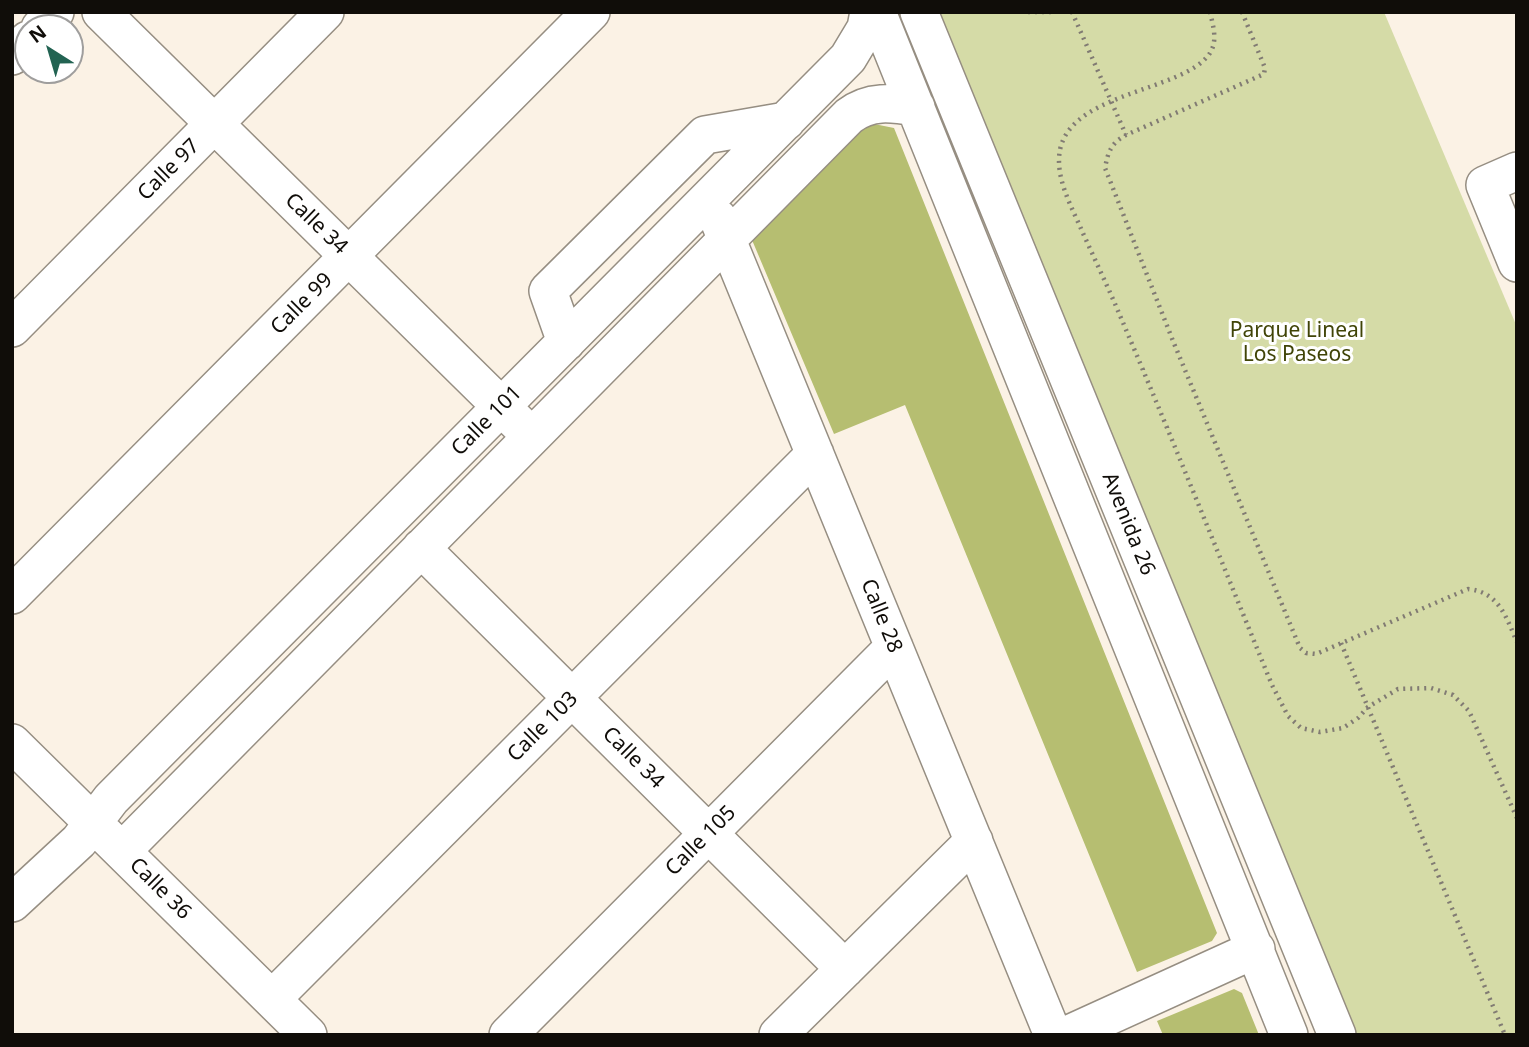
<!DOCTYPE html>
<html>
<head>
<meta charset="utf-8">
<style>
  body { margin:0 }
  #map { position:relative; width:1529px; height:1047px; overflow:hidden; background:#fbf2e5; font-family:"Noto Sans",sans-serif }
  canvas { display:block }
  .frame { position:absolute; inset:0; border:14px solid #100d09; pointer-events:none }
  .north { position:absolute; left:14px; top:14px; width:70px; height:70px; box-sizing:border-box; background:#fff; border:2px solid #9f9e9d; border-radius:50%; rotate:323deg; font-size:19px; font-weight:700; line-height:28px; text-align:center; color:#100d09 }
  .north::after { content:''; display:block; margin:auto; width:24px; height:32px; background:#226352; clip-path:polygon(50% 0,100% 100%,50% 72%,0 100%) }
</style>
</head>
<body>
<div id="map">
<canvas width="1529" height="1047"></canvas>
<div class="frame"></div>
<div class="north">N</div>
</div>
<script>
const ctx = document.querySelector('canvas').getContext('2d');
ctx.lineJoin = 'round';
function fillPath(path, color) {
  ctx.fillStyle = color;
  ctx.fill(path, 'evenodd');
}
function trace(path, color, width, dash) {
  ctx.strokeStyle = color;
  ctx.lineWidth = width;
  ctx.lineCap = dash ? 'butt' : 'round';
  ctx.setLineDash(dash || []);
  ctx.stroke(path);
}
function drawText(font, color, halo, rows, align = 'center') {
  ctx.font = font + ' "Noto Sans",sans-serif';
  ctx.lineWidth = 6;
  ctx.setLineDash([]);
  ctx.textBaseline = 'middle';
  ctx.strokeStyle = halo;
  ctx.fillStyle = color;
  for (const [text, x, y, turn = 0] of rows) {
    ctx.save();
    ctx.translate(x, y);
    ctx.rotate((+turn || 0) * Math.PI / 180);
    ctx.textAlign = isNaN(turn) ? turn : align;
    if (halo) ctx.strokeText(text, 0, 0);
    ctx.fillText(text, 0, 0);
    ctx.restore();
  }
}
fillPath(new Path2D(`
  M935,12h449l133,315v708h-161z`), '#d5dba7');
fillPath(new Path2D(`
  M869,123l25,5 323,805 -5,8 -75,31 -232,-567 -71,29 -82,-194z
  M1234,989l8,4 17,42h-96l-6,-14z`), '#b6be71');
const minor = new Path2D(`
  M101,12l418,412
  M877,12l412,1023
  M919,12l418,1023
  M40,28l15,-16
  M12,56l16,-16
  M1517,171l-32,14 32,78
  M718,218l335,817
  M12,328l313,-316
  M566,342l-18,-51 157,-156 81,-14
  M421,548l424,421
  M12,595l579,-583
  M12,743l296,292
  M122,851l727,-735c21,-16 42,-13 67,-9
  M12,903l67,-62 32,-42 737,-741 18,-30 3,-16
  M272,999l543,-545
  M508,1035l386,-388
  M778,1035l196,-194
  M1067,1035l189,-86`);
trace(minor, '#968e82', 40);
trace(new Path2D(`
  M1028,12h25
  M1072,12l54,123
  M1210,12c3,14 8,28 0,41 -27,41 -152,38 -151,108 0,24 14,49 23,70 13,29 27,58 39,87 52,122 101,245 151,367l16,31 13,12 19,4 23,-4 15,-10 10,-11 30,-18 33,-1 22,7 16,16 48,107
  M1242,12l23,56 -1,6 -138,61c-15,8 -18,17 -21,33l68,173 127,307 6,5 10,1 152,-65c31,3 38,28 49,53
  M1341,643l164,392`), '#817b73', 4.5, [2, 5]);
trace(minor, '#fff', 37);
drawText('21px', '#100d09', '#fff', [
  ["Calle 97",169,170,-45],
  ["Calle 34",316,224,44],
  ["Calle 99",302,304,-45],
  ["Calle 101",487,421,-45],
  ["Avenida 26",1128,524,68],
  ["Calle 28",881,616,68],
  ["Calle 103",543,727,-45],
  ["Calle 34",633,758,45],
  ["Calle 105",701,841,-45],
  ["Calle 36",160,889,45]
]);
drawText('21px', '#404407', '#fff', [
  ["Parque Lineal",1297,331],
  ["Los Paseos",1297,355]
]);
</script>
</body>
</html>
